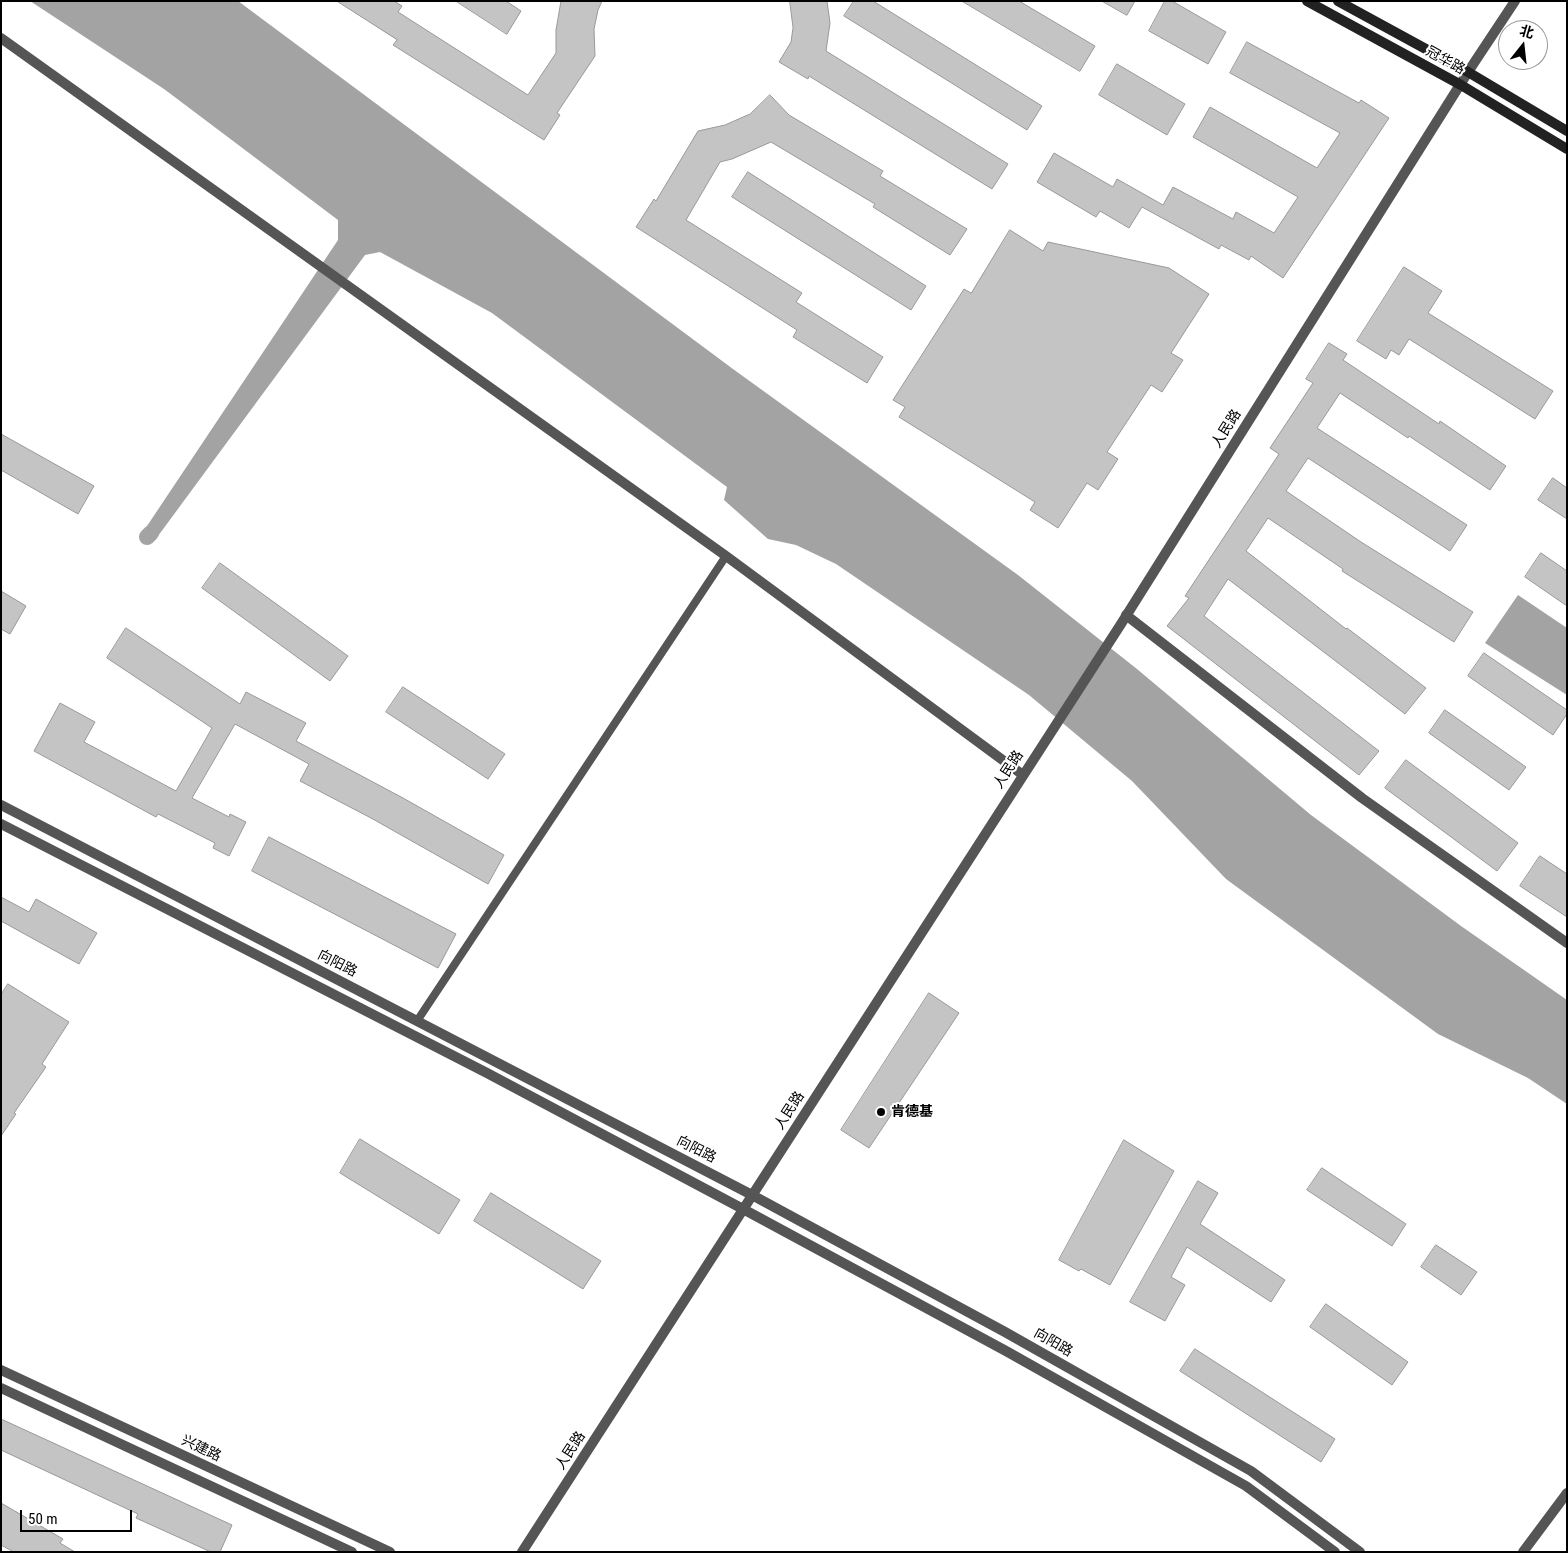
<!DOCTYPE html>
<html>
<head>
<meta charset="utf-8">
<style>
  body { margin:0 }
  #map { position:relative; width:1568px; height:1553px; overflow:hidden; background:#fff; font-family:"Roboto Condensed","Noto Sans SC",sans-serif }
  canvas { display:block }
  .frame { position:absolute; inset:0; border:2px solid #000; pointer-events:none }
  .north { position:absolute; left:1498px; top:20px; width:50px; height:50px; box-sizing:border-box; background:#fff; border:1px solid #999; border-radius:50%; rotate:16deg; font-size:14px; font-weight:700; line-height:20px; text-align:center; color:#000 }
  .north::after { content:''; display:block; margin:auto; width:18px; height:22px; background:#000; clip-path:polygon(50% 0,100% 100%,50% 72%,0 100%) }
  .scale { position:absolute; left:20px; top:1510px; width:112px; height:22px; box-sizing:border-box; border:2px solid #000; border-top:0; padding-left:6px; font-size:15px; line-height:18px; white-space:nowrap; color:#000; -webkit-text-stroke:4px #fff; paint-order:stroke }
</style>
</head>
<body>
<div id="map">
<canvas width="1568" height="1553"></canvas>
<div class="frame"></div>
<div class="north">北</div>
<div class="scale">50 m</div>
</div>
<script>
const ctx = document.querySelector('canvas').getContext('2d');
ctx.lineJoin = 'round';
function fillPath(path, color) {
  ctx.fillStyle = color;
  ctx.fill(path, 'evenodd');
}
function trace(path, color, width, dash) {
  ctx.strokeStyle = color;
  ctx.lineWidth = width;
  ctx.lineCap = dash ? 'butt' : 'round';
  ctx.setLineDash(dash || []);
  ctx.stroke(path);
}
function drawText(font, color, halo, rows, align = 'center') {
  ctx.font = font + ' "Roboto Condensed","Noto Sans SC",sans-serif';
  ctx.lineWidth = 4;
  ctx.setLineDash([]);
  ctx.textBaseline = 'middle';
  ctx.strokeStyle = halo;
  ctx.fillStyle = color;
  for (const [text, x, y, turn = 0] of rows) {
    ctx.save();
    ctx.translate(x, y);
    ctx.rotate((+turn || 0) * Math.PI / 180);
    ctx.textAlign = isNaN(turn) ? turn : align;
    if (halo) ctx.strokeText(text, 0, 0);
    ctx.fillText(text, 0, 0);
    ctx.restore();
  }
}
fillPath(new Path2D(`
  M30,1h208l495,368 285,206 119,94 174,146 150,111 106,74v104l-39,-26 -90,-44 -212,-155 -94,-98 -103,-86 -193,-131 -40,-19 -28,-6 -44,-39 3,-13 -235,-174 -112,-61 -15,3 -207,281 -13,-7 193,-289v-20l-174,-131z
  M1518,595l49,33v67l-82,-52z`), '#a3a3a3');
trace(new Path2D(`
  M147,537l4,-4`), '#a3a3a3', 16);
const building = new Path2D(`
  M337,1h57l8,5 -4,6 130,83 28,-42v-23l5,-29h41l-4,9 -4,19 1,27 -38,57 3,2 -16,25 -151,-95 4,-5z
  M456,1h50l15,10 -14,23z
  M790,1h37l3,22 -4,28 182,113 -16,25 -183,-113 -1,3 -29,-17 12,-20 2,-14z
  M854,1h19l169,105 -15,24 -183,-114z
  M962,1h57l76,45 -15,25z
  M1102,1h33l-8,14z
  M1165,1h7l54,31 -18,32 -59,-33z
  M1247,42l112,61 2,-3 28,18 -106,160 -32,-22 -2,4 -28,-15 -2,4 -77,-42 -13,21 -29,-17 -4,6 -59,-35 17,-29 59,34 4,-8 46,26 10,-18 60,32 3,-7 38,21 24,-36 -105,-60 17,-30 107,61 23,-35 -110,-60z
  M1117,64l68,40 -18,31 -68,-40z
  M770,95l19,20 94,56 -3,5 87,53 -17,26 -77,-48 2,-3 -104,-62 -39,17 -12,3 -34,58 116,73 -6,9 87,55 -16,26 -74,-46 4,-7 -161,-103 18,-28 2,2 42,-70 27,-6 25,-11z
  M748,172l178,114 -15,24 -179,-113z
  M1010,230l33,21 5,-9 121,26 40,26 -38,59 12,7 -21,32 -11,-7 -44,67 11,7 -20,31 -11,-7 -29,45 -28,-18 5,-8 -136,-85 6,-10 -12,-7 71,-111 7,4z
  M1404,267l38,24 -14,22 125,78 -18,28 -126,-80 -10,16 -8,-5 -5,9 -29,-18z
  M1329,343l18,11 -4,6 96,64 1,-3 66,45 -16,24 -81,-54 -1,2 -68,-45 -23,35 150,97 -17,26 -142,-93 -22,33 75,51 112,70 -19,30 -112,-71 1,-2 -75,-51 -22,33 100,78 1,-1 79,60 -21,26 -177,-135 -24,37 175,135 -20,24 -192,-149 22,-28 -4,-2 94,-142 -9,-6 43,-65 -7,-4z
  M1,434l93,52 -16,28 -77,-44z
  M1553,478l14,10v31l-29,-19z
  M1541,553l26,18v35l-42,-29z
  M220,563l128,93 -18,25 -128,-93z
  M1,591l25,15 -16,28 -9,-5z
  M126,628l114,76 6,-12 60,31 -10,18 107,57 101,57 -16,29 -117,-66 -71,-37 9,-17 -74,-40 -43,74 37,19 1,-3 16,8 -17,34 -16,-8 2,-5 -57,-29 -2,3 -122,-66 26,-48 35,19 -11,20 92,49 36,-63 -105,-70z
  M1484,653l83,57v4l-14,21 -85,-59z
  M403,687l102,67 -17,25 -102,-67z
  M1445,710l81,57 -17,23 -80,-57z
  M1406,760l112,83 -21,28 -112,-83z
  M269,837l187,97 -18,34 -186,-97z
  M1540,856l27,18v43l-47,-31z
  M1,897l28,15 7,-13 61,34 -18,31 -78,-43z
  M8,984l61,38 -27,42 4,3 -32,46 2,1 -15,22v-141z
  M929,993l30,20 -90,135 -28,-18z
  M360,1139l100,61 -21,34 -99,-61z
  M1124,1140l50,31 -64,114 -29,-16 -2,2 -20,-11z
  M1322,1168l84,56 -14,22 -85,-56z
  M1198,1181l20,12 -18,31 85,56 -14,22 -84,-55 -16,30 14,8 -20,36 -35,-19z
  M491,1193l110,68 -18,28 -109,-68z
  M1436,1245l41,27 -16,23 -40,-28z
  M1326,1304l82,58 -16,23 -82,-58z
  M1195,1349l140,90 -14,23 -141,-91z
  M1,1419l231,106 -12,27h-9l-75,-34 2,-4 -137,-64z
  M1,1503l62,36 -3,4 15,9h-61l-13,-7z`);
fillPath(building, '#c4c4c4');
trace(building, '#999', 1);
trace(new Path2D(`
  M417,1021l309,-465`), '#555', 8);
trace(new Path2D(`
  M1,38l725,518 297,219
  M1126,615l236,183 205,145
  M1523,1552l44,-59`), '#555', 10);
trace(new Path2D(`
  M1,805l751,390 253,137 246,139 109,81
  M1,824l486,249 256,136 263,142 240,135 89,66
  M1,1370l389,182
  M1,1388l351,164
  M522,1552l599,-928 347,-552 47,-71`), '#555', 10);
trace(new Path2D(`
  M1307,1l154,84 106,64
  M1338,1l130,71 99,59`), '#222', 10);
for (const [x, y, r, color] of [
  [881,1112,5,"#000"]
]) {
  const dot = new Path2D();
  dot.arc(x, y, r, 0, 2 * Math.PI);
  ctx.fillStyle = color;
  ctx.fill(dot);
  trace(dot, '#fff', 2);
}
drawText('14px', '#000', '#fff', [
  ["冠华路",1445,61,29],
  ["人民路",1227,429,-58],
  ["人民路",1009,770,-57],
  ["向阳路",337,964,27],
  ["人民路",790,1111,-57],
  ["向阳路",696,1150,27],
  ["向阳路",1053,1343,30],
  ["兴建路",201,1449,25],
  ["人民路",571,1451,-57]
]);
drawText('bold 14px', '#000', '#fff', [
  ["肯德基",891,1112]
], 'left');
</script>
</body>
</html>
